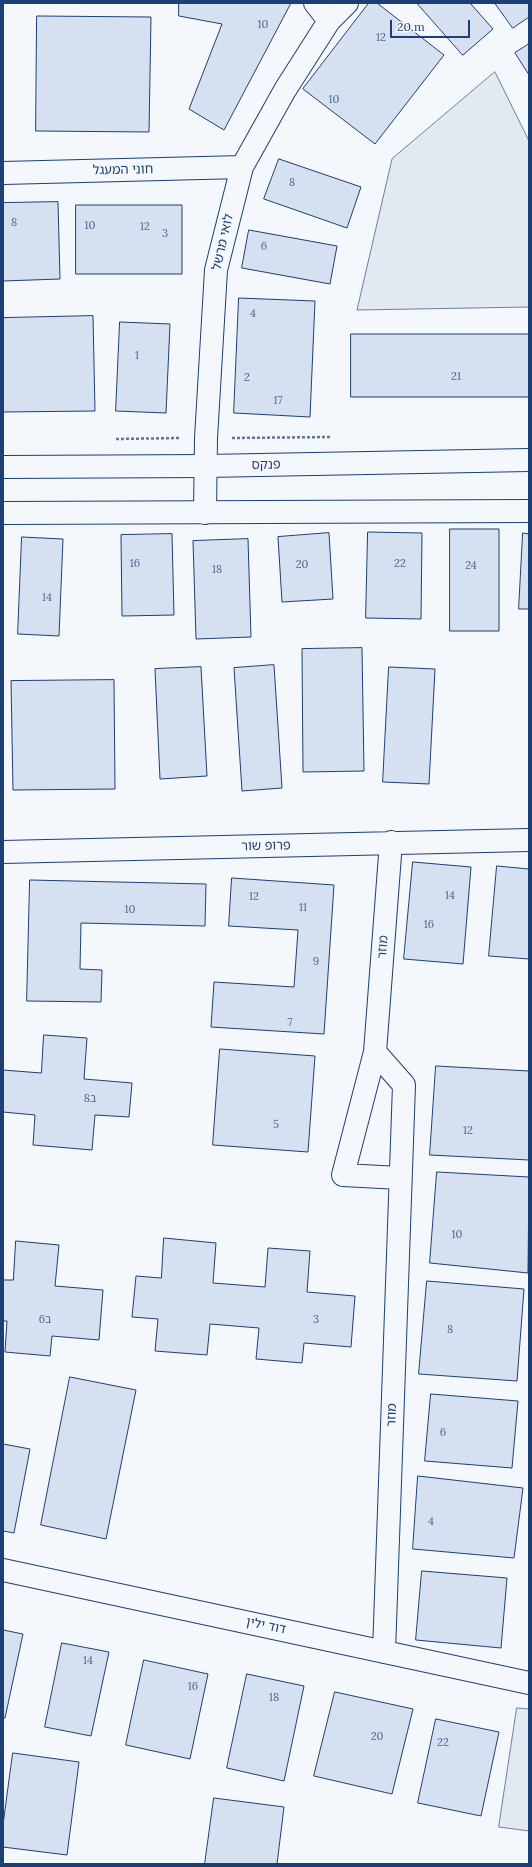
<!DOCTYPE html>
<html>
<head>
<meta charset="utf-8">
<style>
  body { margin:0 }
  #map { position:relative; width:532px; height:1867px; overflow:hidden; background:#f4f7fb; font-family:Lora,serif }
  canvas { display:block }
  .frame { position:absolute; inset:0; border:4px solid #1d3f73; pointer-events:none }
  .scale { position:absolute; left:390px; top:20px; width:80px; height:18px; box-sizing:border-box; border:2px solid #1d3f73; border-top:0; padding-left:5px; font-size:12px; line-height:14px; white-space:nowrap; color:#1d3f73; -webkit-text-stroke:3px #f4f7fb; paint-order:stroke }
</style>
</head>
<body>
<div id="map">
<canvas width="532" height="1867"></canvas>
<div class="frame"></div>
<div class="scale">20 m</div>
</div>
<script>
const ctx = document.querySelector('canvas').getContext('2d');
ctx.lineJoin = 'round';
function fillPath(path, color) {
  ctx.fillStyle = color;
  ctx.fill(path, 'evenodd');
}
function trace(path, color, width, dash) {
  ctx.strokeStyle = color;
  ctx.lineWidth = width;
  ctx.lineCap = dash ? 'butt' : 'round';
  ctx.setLineDash(dash || []);
  ctx.stroke(path);
}
function drawText(font, color, halo, rows, align = 'center') {
  ctx.font = font + ' Lora,"Noto Sans Hebrew",serif';
  ctx.lineWidth = 3;
  ctx.setLineDash([]);
  ctx.textBaseline = 'middle';
  ctx.strokeStyle = halo;
  ctx.fillStyle = color;
  for (const [text, x, y, turn = 0] of rows) {
    ctx.save();
    ctx.translate(x, y);
    ctx.rotate((+turn || 0) * Math.PI / 180);
    ctx.textAlign = isNaN(turn) ? turn : align;
    if (halo) ctx.strokeText(text, 0, 0);
    ctx.fillText(text, 0, 0);
    ctx.restore();
  }
}
const green = new Path2D(`
  M495,72l34,69v166l-172,3 35,-151z
  M517,1708l12,1v122l-30,-4z`);
fillPath(green, '#e3e9f0');
trace(green, '#687fa3', 1);
const building = new Path2D(`
  M179,3h112l-67,127 -35,-21 33,-85 -43,-8z
  M369,3h8l67,52 -69,89 -72,-55z
  M417,3h53l23,26 -30,26z
  M495,3h34v14l-16,11z
  M37,16l114,1 -2,115 -113,-1z
  M529,44v31l-14,-22z
  M279,159l82,28 -14,41 -83,-29z
  M58,202l2,77 -57,2v-78z
  M76,205h106v69h-106z
  M249,230l88,16 -7,38 -88,-16z
  M239,298l76,3 -5,116 -76,-4z
  M93,316l2,95 -92,1v-94z
  M120,322l50,2 -4,89 -50,-2z
  M351,334h178v63h-178z
  M450,529h49v102h-49z
  M368,532l54,1 -1,86 -55,-1z
  M329,533l4,66 -51,3 -4,-65z
  M523,533l6,1v75h-10z
  M172,534l2,81 -52,1 -1,-81z
  M22,537l41,2 -4,97 -41,-2z
  M248,539l3,98 -55,2 -3,-98z
  M362,648l2,123 -61,1 -1,-123z
  M274,665l8,123 -40,3 -8,-123z
  M201,667l6,109 -47,3 -5,-110z
  M389,667l46,2 -6,115 -46,-2z
  M114,680l1,109 -102,1 -2,-109z
  M413,862l58,5 -8,97 -59,-5z
  M497,866l32,3v90l-40,-3z
  M232,878l102,7 -10,149 -113,-7 3,-45 80,5 4,-57 -69,-4z
  M30,880l176,4 -1,42 -124,-3 -1,46 22,1 -1,32 -74,-1z
  M44,1035l43,3 -3,41 48,4 -3,34 -34,-2 -3,35 -59,-5 2,-30 -32,-3v-42l38,3z
  M220,1049l95,7 -7,96 -95,-7z
  M436,1066l93,5v89l-99,-5z
  M437,1172l92,5 -1,96 -98,-10z
  M164,1238l52,5 -3,40 52,4 3,-39 42,3 -3,41 48,4 -4,51 -47,-4 -2,20 -46,-4 3,-31 -49,-4 -3,31 -52,-4 3,-32 -26,-2 4,-41 25,2z
  M16,1241l43,4 -4,41 48,4 -4,50 -47,-4 -2,20 -45,-4 2,-31h-4v-41h10z
  M427,1281l97,8 -7,92 -98,-7z
  M70,1377l66,13 -30,149 -65,-14z
  M431,1394l87,7 -6,67 -87,-7z
  M3,1444l27,5 -16,84 -11,-2z
  M418,1476l105,12 -9,70 -101,-9z
  M422,1571l85,7 -6,70 -85,-8z
  M3,1630l20,4 -18,84h-2z
  M62,1643l47,9 -18,84 -46,-9z
  M144,1660l64,14 -18,85 -64,-14z
  M247,1674l57,12 -20,95 -57,-13z
  M335,1692l78,17 -21,85 -78,-18z
  M436,1719l63,13 -18,84 -63,-13z
  M13,1753l66,9 -12,93 -64,-8v-22z
  M214,1798l70,9 -7,57h-72z`);
fillPath(building, '#d5e0f0');
trace(building, '#1d3f73', 1);
const minor = new Path2D(`
  M315,3l14,18
  M3,173l239,-6
  M205,513l1,-75 10,-168 26,-103 43,-77 44,-69 18,-18
  M3,852l526,-12
  M375,1052l-32,123 57,3
  M3,1570l526,113
  M384,1652l20,-567 -29,-33 16,-210`);
const secondary = new Path2D(`
  M3,467l203,-1 323,-6
  M3,513l526,-2`);
trace(minor, '#1d3f73', 24);
trace(secondary, '#1d3f73', 24);
trace(new Path2D(`
  M232,438l99,-1
  M116,439l65,-1`), '#5e769c', 2.5, [3, 2]);
trace(minor, '#f4f7fb', 22);
trace(secondary, '#f4f7fb', 22);
drawText('11px', '#4b6792', null, [
  ["10",263,25],
  ["12",381,38],
  ["10",334,100],
  ["8",292,183],
  ["8",14,223],
  ["10",90,226],
  ["12",145,227],
  ["3",165,234],
  ["6",264,247],
  ["4",253,314],
  ["1",137,356],
  ["21",456,377],
  ["2",247,378],
  ["17",278,401],
  ["16",135,564],
  ["22",400,564],
  ["20",302,565],
  ["24",471,566],
  ["18",217,570],
  ["14",47,598],
  ["14",450,896],
  ["12",254,897],
  ["11",303,908],
  ["10",130,910],
  ["16",429,925],
  ["9",316,962],
  ["7",290,1023],
  ["8ב",90,1099],
  ["5",276,1125],
  ["12",468,1131],
  ["10",457,1235],
  ["6ב",45,1320],
  ["3",316,1320],
  ["8",450,1330],
  ["6",443,1433],
  ["4",431,1522],
  ["14",88,1661],
  ["16",193,1687],
  ["18",274,1698],
  ["20",377,1737],
  ["22",443,1743]
]);
drawText('13px', '#1d3f73', '#f4f7fb', [
  ["חוני המעגל",123,170,-1],
  ["לואי מרשל",223,242,-77],
  ["פנקס",266,465,-1],
  ["פרופ שור",266,846,-1],
  ["מוזר",383,947,-86],
  ["מוזר",392,1415,-88],
  ["דוד ילין",266,1626,12]
]);
</script>
</body>
</html>
